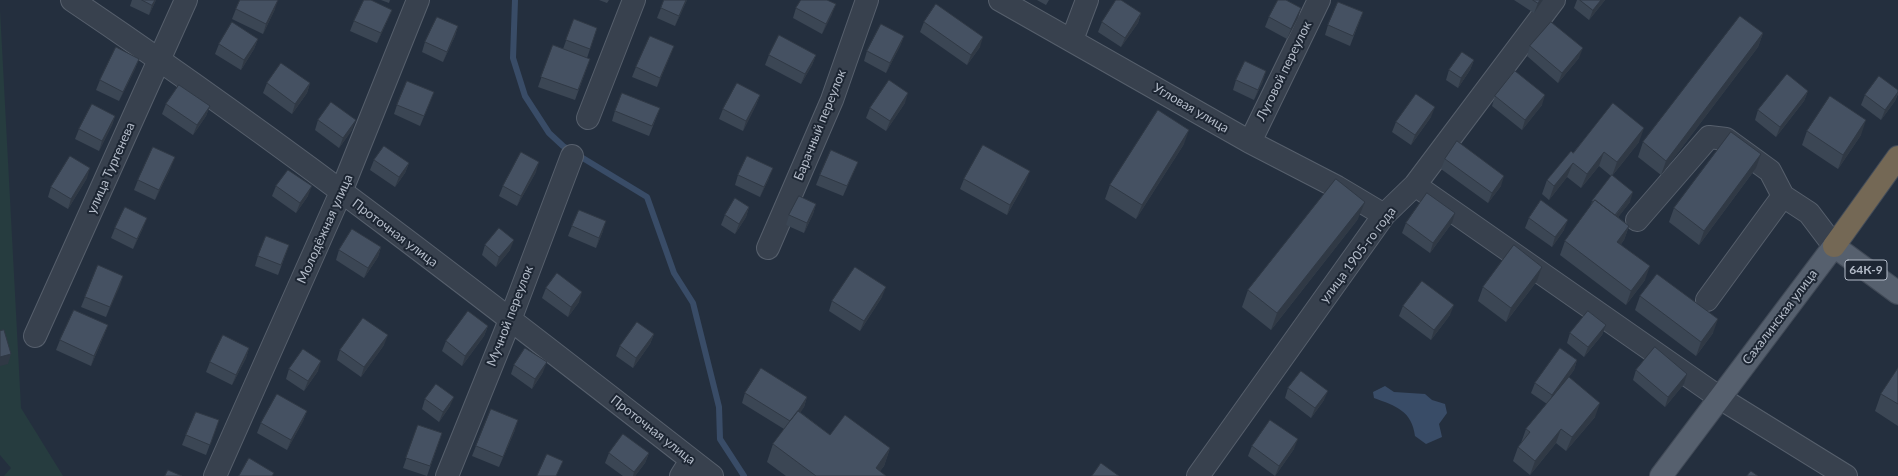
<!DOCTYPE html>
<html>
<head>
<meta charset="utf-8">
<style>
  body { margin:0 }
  canvas { display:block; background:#242f3e }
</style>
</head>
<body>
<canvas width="1898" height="476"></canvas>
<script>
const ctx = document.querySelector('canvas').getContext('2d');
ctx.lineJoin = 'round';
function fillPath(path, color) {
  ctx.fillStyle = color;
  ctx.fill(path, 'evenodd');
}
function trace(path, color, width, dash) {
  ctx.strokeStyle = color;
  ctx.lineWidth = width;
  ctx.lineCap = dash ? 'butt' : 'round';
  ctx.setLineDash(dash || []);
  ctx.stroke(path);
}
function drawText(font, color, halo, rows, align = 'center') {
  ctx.font = font + ' Lato,sans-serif';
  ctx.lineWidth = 4;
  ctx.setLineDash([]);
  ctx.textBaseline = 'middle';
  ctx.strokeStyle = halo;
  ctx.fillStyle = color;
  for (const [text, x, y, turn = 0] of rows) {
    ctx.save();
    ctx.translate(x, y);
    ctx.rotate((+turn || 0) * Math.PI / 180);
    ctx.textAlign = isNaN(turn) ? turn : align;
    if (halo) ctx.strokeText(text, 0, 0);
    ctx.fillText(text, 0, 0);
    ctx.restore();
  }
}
fillPath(new Path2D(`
  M0,10l21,398 42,68h-59l7,-8 -11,-13z`), '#263c3f');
fillPath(new Path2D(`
  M1385,386l9,6 31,2 7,6 13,4 2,9 -8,11 3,13 -16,7 -11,-8c-3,-25 -19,-30 -41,-38l-1,-6z`), '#394c67');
trace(new Path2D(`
  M515,0l-2,58 12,38 24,37 14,13 84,51 27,76 19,30 26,104 1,32 24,37`), '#394c67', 6);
const minor = new Path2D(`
  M72,0c220,148 431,313 640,476
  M1000,0l250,142 87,45 47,28
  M1072,40l15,-40
  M588,118l46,-118
  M1250,142l69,-142
  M1415,185l305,213 126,78
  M1637,220l72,-83 17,2 44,32 13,25 26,17 25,33
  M768,248l64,-148 35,-100
  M1707,300l76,-104
  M35,336l151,-336
  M215,476l126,-284 77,-192
  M447,476l63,-156 62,-164
  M681,476l10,-16
  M1198,476l186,-261 31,-30 139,-185`);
const major = new Path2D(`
  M1661,476l173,-230 64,47`);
const highway = new Path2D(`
  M1834,246l64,-89`);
trace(minor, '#565f6c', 24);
trace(major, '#414a57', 24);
trace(highway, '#434c59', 24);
trace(minor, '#38414e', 22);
trace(major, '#56606e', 22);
trace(highway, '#746855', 22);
fillPath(new Path2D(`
  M132,0h24l-7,15 -19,-9z
  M381,0h9l-1,3z
  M599,0h10l-2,3z
  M687,0l-12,26 -18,-8 4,-10z
  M1037,0h12l-3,5z
  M1514,0h29l-9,13z
  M1577,0h28l-16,20 -15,-12z
  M796,8l36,6 -10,20 -29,-16z
  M1301,8l-3,10 -11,21 -22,-12 4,-10z
  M236,9h39l-12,25 -31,-15z
  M1363,12l-13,34 -25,-11 3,-10z
  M1141,13l-3,10 -17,24 -23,-15 4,-10z
  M388,19l-11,24 -27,-12 4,-10z
  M574,19l23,9 -10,30 3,1 -15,41 -37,-13 15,-42 10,4z
  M924,22l56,25 -13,18 -47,-33z
  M458,26l-3,10 -12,26 -21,-10 3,-10z
  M1763,33l-5,14 -97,128 -23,-18 5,-15z
  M904,36l-4,10 -14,27 -22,-12 3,-10z
  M258,39l-4,10 -13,21 -26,-16 4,-10z
  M674,46l-17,41 -25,-10 4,-10z
  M1530,46l49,12 -21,25 -31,-27z
  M769,55h47l-4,10 -11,19 -36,-19z
  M139,59l-4,10 -16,32 -23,-11 4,-10z
  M1474,60l-4,10 -12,18 -12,-8 3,-10z
  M1236,80l27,1 -9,19 -21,-10z
  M267,83h43l-3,10 -15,21 -29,-21z
  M1898,90v4l-3,7 -14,19 -20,-15 4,-10z
  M1808,91l-4,10 -28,36 -21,-17 3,-10z
  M760,95l-4,10 -13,26 -24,-12 4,-10z
  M1495,96l47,9 -20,25 -30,-24z
  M430,102l-10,24 -26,-12 3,-9z
  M905,103l-19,28 -20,-13 4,-10z
  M166,104l44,2 -4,10 -13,19 -31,-21z
  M660,108l-11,28 -37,-15 3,-10z
  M115,116l-3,9 -13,26 -24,-12 4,-10z
  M1431,117l-20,28 -19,-13 4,-10z
  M318,120l34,10 -13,18 -24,-18z
  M1807,131l54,4 -23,34 -36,-24z
  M1639,142l-27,34 18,26 -12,15 11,9 -5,14 -3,4 24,36 -19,25 -66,-50 5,-14 26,-35 1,-5 19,-25 -12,-10 -18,22 -14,-11 -18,23 -7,-6 5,-14 26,-27z
  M1184,144l-48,75 -31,-20 5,-14z
  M1445,159l56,27 -13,17 -47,-34z
  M374,160l35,3 -4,10 -10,14 -25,-17z
  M858,162l-15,34 -27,-11 4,-10z
  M171,167l-16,33 -21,-10 4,-10z
  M1756,168l-57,77 -30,-23 5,-14z
  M536,172l-19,34 -18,-10 4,-10z
  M738,175l31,3 -9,19 -25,-12z
  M87,178l-19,31 -20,-12 3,-10z
  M964,179l62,2 -19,34 -47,-26z
  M276,186l32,10 -12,17 -24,-17z
  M816,204l-3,10 -9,19 -18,-8 3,-10z
  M749,207l-3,10 -11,17 -14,-9 4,-10z
  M1529,218l35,12 -12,17 -27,-19z
  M1358,219l-87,111 -29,-23 6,-17z
  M1406,223h46l-22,30 -28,-20z
  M572,226l31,5 -7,17 -28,-12z
  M115,228h28l-10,21 -22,-11z
  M289,245l-11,30 -23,-9 3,-10z
  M485,245l25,5 -14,17 -14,-12z
  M381,247l-3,10 -14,21 -28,-18 3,-10z
  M1542,267l-5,14 -31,41 -28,-21 5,-14z
  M123,276l-17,41 -25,-10 4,-10z
  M546,288l33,14 -11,15 -26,-19z
  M1640,296l73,37 -17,23 -61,-46z
  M882,297l-22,34 -31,-20 3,-10z
  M1403,306l47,9 -19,25 -32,-24z
  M108,325l-4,10 -13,31 -35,-16 4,-10z
  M1606,325l-4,10 -18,22 -17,-14 3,-10z
  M488,326l-4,10 -22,30 -20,-15 4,-10z
  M654,334l-4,10 -17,24 -17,-12 4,-10z
  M384,345l-23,32 -24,-17 3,-10z
  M249,348l-3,10 -14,27 -26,-13 4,-10z
  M1577,360l-3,10 -9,12 30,35 -29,34 -10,-8 -26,32 -17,-14 5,-14 3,-4 5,-14 21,-25 -16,-11 4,-10z
  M514,365l29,7 -11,17 -21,-15z
  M1898,368v58l-23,-15 6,-17z
  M289,369l29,2 -14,20 -18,-12z
  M1636,370l51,4 -3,10 -19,23 -32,-27z
  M1288,388l36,12 -13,18 -26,-20z
  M745,393l62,4 -3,10 -4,5 30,23 60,13 -6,18 -4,5 6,5h-100l-19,-14 6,-18 11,-15 -42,-26z
  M425,399l25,7 -11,16 -17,-13z
  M307,411l-4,10 -16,29 -30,-17 4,-10z
  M219,420l-13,35 -24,-10 4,-10z
  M418,425l24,8 -15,43 -24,-8z
  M515,430l-16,37 -27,-11 4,-10z
  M1252,446l42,3 -19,27 -27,-20z
  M609,453h40l-4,10 -10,13h-12l-18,-13z`), '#3b4654');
fillPath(new Path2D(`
  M155,0h1l-7,15 3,-10z
  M278,0l-3,9 -12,25 3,-10z
  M686,0h1l-12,26 4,-10z
  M1540,0h3l-9,13 4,-10z
  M1601,0h4l-16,20 4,-10z
  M836,4l-4,10 -10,20 4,-10z
  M1301,8l-3,10 -11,21 4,-10z
  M392,10l-4,9 -11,24 4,-10z
  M1141,13l-3,10 -17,24 4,-9z
  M458,26l-3,10 -12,26 4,-10z
  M1763,33l-5,14 -97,128 5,-14z
  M904,36l-4,10 -14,27 4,-10z
  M983,37l-3,10 -13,18 4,-10z
  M258,39l-4,10 -13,21 3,-10z
  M674,46l-4,10 -13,31 3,-9z
  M1583,48l-4,10 -21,25 4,-10z
  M816,55l-4,10 -11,19 4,-10z
  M139,59l-4,10 -16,32 4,-9z
  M1474,60l-4,10 -12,18 3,-10z
  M1266,71l-3,10 -9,19 4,-10z
  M310,83l-3,10 -15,21 3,-10z
  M1808,91l-4,10 -28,36 4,-10z
  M1898,92l-3,9 -14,19 4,-10z
  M908,93l-3,10 -19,28 4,-10z
  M760,95l-4,10 -13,26 3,-10z
  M1545,95l-3,10 -20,25 3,-10z
  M210,106l-4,10 -13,19 4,-10z
  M1435,107l-4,10 -20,28 4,-10z
  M115,116l-3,9 -13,26 3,-10z
  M356,120l-4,10 -13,18 4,-10z
  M1866,120l-5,15 -23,34 5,-14z
  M1644,128l-5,14 -27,34 5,-14z
  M1189,130l-5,14 -48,75 6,-14z
  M1604,152l-5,14 -18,22 6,-14z
  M1761,154l-5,14 -57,77 5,-14z
  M175,157l-4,10 -16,33 4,-10z
  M539,162l-3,10 -19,34 4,-10z
  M409,163l-4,10 -10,14 4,-10z
  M1573,163l-6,14 -18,23 5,-14z
  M90,168l-3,10 -19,31 3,-10z
  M773,168l-4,10 -9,19 4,-10z
  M1030,171l-4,10 -19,34 3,-10z
  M1504,176l-3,10 -13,17 4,-10z
  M312,186l-4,10 -12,17 4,-10z
  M1633,192l-3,10 -20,26 4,-10z
  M1365,202l-7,17 -87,111 6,-17z
  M816,204l-3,10 -9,19 3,-10z
  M749,207l-3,10 -11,17 4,-10z
  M1455,213l-3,10 -22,30 3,-10z
  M147,218l-4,10 -10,21 4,-10z
  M1568,220l-4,10 -12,17 3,-10z
  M606,221l-3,10 -7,17 3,-10z
  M1629,226l-5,14 -12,16 5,-14z
  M514,240l-4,10 -14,17 3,-10z
  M381,247l-3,10 -14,21 4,-10z
  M1650,266l-5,14 -19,25 5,-14z
  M1542,267l-5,14 -31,41 5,-14z
  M123,276l-3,10 -14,31 4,-10z
  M886,287l-4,10 -22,34 4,-10z
  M582,292l-3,10 -11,15 3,-10z
  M1454,305l-4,10 -19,25 3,-10z
  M1718,319l-5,14 -17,23 5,-14z
  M108,325l-4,10 -13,31 3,-10z
  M1606,325l-4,10 -18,22 4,-10z
  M488,326l-4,10 -22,30 3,-10z
  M654,334l-4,10 -17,24 3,-10z
  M388,335l-4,10 -23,32 3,-10z
  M249,348l-3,10 -14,27 4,-10z
  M11,354l-3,10 -8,2v-9z
  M1577,360l-3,10 -26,35 4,-10z
  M321,361l-3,10 -14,20 4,-10z
  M547,362l-4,10 -11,17 3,-10z
  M1687,374l-3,10 -19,23 3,-10z
  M1328,391l-4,9 -13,18 4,-10z
  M454,397l-4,9 -11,16 4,-10z
  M807,397l-3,10 -16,25 3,-10z
  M1600,403l-5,14 -29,34 6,-14z
  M307,411l-4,10 -16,29 4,-10z
  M518,420l-3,10 -16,37 4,-10z
  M1561,429l-5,14 -26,32 5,-14z
  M1298,439l-4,10 -19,27 4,-10z
  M890,448l-6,18 -8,10v-8z
  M649,453l-4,10 -10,13h-2l1,-4z`), '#303945');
const building = new Path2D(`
  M142,0h13l-3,5z
  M240,0h38l-12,24 -30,-15z
  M364,0h7l21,10 -11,23 -27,-12z
  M664,0h22l-7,16 -18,-8z
  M801,0h26l9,4 -10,20 -30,-16z
  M1116,0h5l20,13 -16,25 -23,-16z
  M1278,0h8l15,8 -10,21 -22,-12z
  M1533,0h7l-2,3z
  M1580,0h21l-8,10z
  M1338,2l25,10 -10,24 -25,-11z
  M936,4l47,33 -12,18 -47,-33z
  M1740,16l23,17 -97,128 -23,-19z
  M437,17l21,9 -11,26 -22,-10z
  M574,19l23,9 -7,21 -24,-9z
  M232,22l26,17 -14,21 -25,-16z
  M1551,22l32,26 -21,25 -32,-27z
  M881,24l23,12 -14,27 -23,-12z
  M779,35l37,20 -11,19 -36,-19z
  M650,36l24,10 -14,32 -24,-11z
  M553,45l37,14 -12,31 -37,-13z
  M116,47l23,12 -16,33 -23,-12z
  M1462,52l12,8 -13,18 -12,-8z
  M1245,61l21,10 -8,19 -22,-10z
  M281,63l29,20 -15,21 -28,-21z
  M1515,71l30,24 -20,25 -30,-24z
  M1787,74l21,17 -28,36 -22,-17z
  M1879,76l19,14v2l-13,18 -20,-15z
  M889,80l19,13 -18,28 -20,-13z
  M407,81l27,11 -10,24 -27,-11z
  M737,83l23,12 -14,26 -23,-12z
  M179,85l31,21 -13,19 -31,-21z
  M622,93l38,15 -8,18 -37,-15z
  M1416,94l19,13 -20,28 -19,-13z
  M1830,96l36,24 -23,35 -36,-24z
  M331,102l25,18 -13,18 -25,-18z
  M1613,103l31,25 -27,34 -13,-10 -17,22 -14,-11 -19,23 -7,-6 24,-29 2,2z
  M92,104l23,12 -13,25 -23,-12z
  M1158,110l31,20 -47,75 -32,-20z
  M1731,132l30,22 -57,77 -30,-23z
  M1457,141l47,35 -12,17 -47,-34z
  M983,145l47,26 -20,34 -46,-26z
  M384,146l25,17 -10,14 -25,-17z
  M153,147l22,10 -16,33 -21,-10z
  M831,150l27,12 -11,24 -27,-11z
  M521,152l18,10 -18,34 -18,-10z
  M70,156l20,12 -19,31 -20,-12z
  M747,156l26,12 -9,19 -26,-12z
  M288,170l24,16 -12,17 -24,-17z
  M1612,175l21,17 -18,23 -20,-15 -2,2 -1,-1z
  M1336,179l29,23 -88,111 -29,-23z
  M1427,193l28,20 -22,30 -27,-20z
  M799,196l17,8 -9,19 -18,-8z
  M735,198l14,9 -10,17 -14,-9z
  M1541,200l27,20 -13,17 -26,-19z
  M1595,200l34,26 -12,16 33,24 -19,25 -66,-50z
  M125,207l22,11 -10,21 -22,-11z
  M579,210l27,11 -7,17 -27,-12z
  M499,228l15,12 -15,17 -14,-12z
  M352,229l29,18 -13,21 -29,-18z
  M266,236l23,9 -8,20 -23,-9z
  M1514,245l28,22 -31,41 -28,-21z
  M98,265l25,11 -13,31 -25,-10z
  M855,267l31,20 -22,34 -32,-20z
  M557,273l25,19 -11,15 -25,-19z
  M1657,274l61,45 -17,23 -61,-46z
  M1422,281l32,24 -20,25 -31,-24z
  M74,310l34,15 -14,31 -34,-16z
  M468,311l20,15 -23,30 -19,-15z
  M1588,311l18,14 -18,22 -18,-14z
  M363,318l25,17 -24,32 -24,-17z
  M637,322l17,12 -18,24 -16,-12z
  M4,330l7,24 -11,3v-26z
  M223,335l26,13 -13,27 -26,-13z
  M1655,347l32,27 -19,23 -32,-27z
  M525,348l22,14 -12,17 -21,-14z
  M1560,348l17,12 -25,35 -17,-12z
  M303,349l18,12 -13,20 -19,-12z
  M761,368l46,29 -9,14 -8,10 -45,-28z
  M1898,368v36l-17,-10z
  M1301,371l27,20 -13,17 -27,-20z
  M1569,377l31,26 -28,34 -11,-8 -26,32 -17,-14 12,-15 -4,-3z
  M436,384l18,13 -11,15 -18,-13z
  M277,394l30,17 -16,29 -30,-17z
  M491,409l27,11 -15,37 -27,-11z
  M798,411l32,24 15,-20 45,33 -14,20 10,8h-70l-43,-32z
  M196,412l23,8 -9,25 -24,-10z
  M1270,420l28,19 -19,27 -27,-20z
  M418,425l24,8 -12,33 -24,-8z
  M623,434l26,19 -15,19 -25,-19z
  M547,454l16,7 -7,15h-19z
  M249,458l25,15 -2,3h-33z
  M1101,463l18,13h-27z
  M168,470l14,6h-17z
  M1751,471l7,5h-11z`);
fillPath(building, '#455162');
trace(building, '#303945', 1);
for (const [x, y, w] of [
  [1866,270,42]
]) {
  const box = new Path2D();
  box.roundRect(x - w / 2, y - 10, w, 20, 3);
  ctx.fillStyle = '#1d2633';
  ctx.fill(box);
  trace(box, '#b4bcc9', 1);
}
drawText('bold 12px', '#b4bcc9', null, [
  ["64К-9",1866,270]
]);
drawText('13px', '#b4bcc9', '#1d2633', [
  ["Луговой переулок",1284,71,-64],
  ["Угловая улица",1191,108,30],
  ["Барачный переулок",820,125,-68],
  ["улица Тургенева",111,168,-66],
  ["Молодёжная улица",325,229,-66],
  ["Проточная улица",395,233,37],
  ["улица 1905-го года",1358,255,-53],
  ["Мучной переулок",510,316,-69],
  ["Сахалинская улица",1780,317,-53],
  ["Проточная улица",653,430,38]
]);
</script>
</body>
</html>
